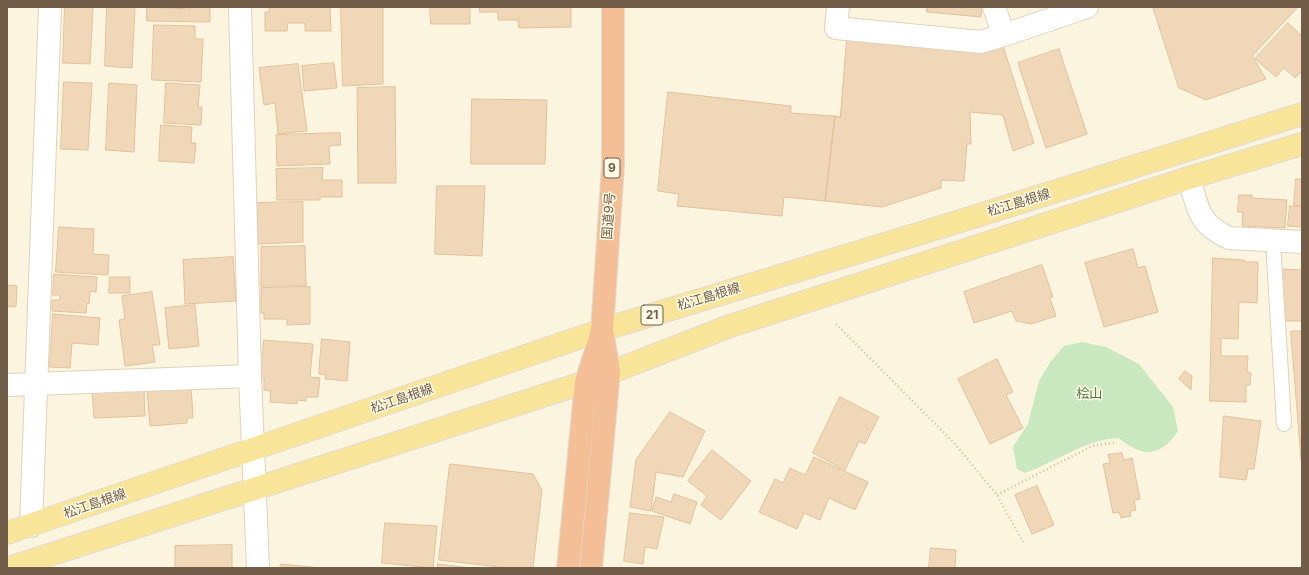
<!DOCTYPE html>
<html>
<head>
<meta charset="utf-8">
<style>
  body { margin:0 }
  #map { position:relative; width:1309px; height:575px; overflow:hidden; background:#fbf5df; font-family:Inter,sans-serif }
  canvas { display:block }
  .frame { position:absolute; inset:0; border:8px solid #715d48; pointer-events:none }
</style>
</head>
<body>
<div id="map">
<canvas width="1309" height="575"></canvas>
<div class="frame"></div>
</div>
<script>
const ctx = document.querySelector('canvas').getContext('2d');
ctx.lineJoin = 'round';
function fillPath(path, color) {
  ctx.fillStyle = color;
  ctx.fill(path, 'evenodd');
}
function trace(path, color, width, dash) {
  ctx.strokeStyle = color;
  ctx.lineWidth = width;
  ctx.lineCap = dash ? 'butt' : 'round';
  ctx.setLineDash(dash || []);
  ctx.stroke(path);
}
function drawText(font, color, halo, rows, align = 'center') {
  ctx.font = font + ' Inter,"Noto Sans JP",sans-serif';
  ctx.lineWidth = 3;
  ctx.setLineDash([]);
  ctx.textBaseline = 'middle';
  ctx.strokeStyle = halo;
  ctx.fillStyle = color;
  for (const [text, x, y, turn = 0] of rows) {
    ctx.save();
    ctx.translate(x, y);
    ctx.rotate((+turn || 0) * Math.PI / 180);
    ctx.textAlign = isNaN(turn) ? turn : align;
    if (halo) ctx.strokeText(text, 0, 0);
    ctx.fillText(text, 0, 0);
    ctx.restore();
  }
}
fillPath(new Path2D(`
  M1082,342l24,5 33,17 34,43 5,24c-17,26 -36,27 -59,7 -33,1 -63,24 -94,35l-8,-4 -4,-22 15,-23 11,-43 12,-20 13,-15z`), '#c9e8bf');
const building = new Path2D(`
  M65,7h28l-3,57 -27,-1z
  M107,7h28l-3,61 -27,-2z
  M147,7l43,2v-2h20v15l-63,-1z
  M269,7h61l1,24h-26v-8h-17l-1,8h-22v-19h4z
  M341,7h42v77l-40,2z
  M430,7h40v17h-39z
  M480,7h91v20l-52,1 -1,-8h-20v-8h-18z
  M927,7h55l-1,10 -54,-5z
  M1153,7h145l-46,49 14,23 -60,21 -27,-12z
  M1288,23l14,13v35l-7,7 -11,-10 -8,9 -21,-18z
  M154,25l41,1v13h8l-2,43 -49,-2z
  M847,40l134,13 22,-7 31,97 -21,8 -10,-36 -33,-3 1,32h-4l-3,37 -23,-1v8l-59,19 -57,-6 10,-85 5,1z
  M1059,49l28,85 -41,14 -28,-85z
  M334,63l3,25 -33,3 -2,-25z
  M298,64l9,67 -29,3 -3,-31 -11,2 -5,-37z
  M64,82l28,1 -4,67 -27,-1z
  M109,83l28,2 -3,67 -28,-2z
  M166,83l34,2 -2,22h4l-1,18 -37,-2z
  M395,87l1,96h-38l-1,-95z
  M668,92l123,14v7l44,3 -10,85 -41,-4 -2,19 -105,-10 2,-12 -21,-3z
  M472,99l75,1 -2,64h-74z
  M161,125l31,2 -1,16h5l-2,20 -35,-2z
  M340,133l1,12 -12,1 1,18 -53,2 -1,-31z
  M323,168l-1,12h20v17h-22v3h-43l-1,-31z
  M1296,179h6v27l-8,-1z
  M437,186h48l-3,70 -47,-2z
  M1239,195h13v3l35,2 -2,28 -43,-2 1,-14h-5z
  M303,202v40l-45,2 -1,-41z
  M1290,206l12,1v20l-14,-1z
  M59,227l35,2 -1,25 16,1 -1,20 -52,-3z
  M305,246l1,40h-45v-39z
  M1133,249l5,19 7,-2 13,46 -54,15 -19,-64z
  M233,257l3,44 -51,3 -2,-44z
  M1213,258l31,2v2h14l-1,41 -18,-1 -1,37 -17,-1v18h27l-1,16 4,1 -1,12h-4v17l-36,-1z
  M1042,265l11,32 -3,1 6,18 -25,8 -15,-3 -4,-10 -38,12 -10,-31z
  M1280,269l22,1v51h-18l1,-13h-5z
  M54,274l43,3 -1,15 -6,-1 -1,13 -2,-1 -1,10 -34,-2v-11h8v-5h-7z
  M110,277h20v16h-21z
  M7,285l10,1 -1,21 -9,-1v4z
  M310,287v37l-23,1v-6h-23v-6h-3v-25z
  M152,292l8,53h-8l3,17 -30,4 -6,-46 6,-1 -3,-23z
  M195,305l4,41 -30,3 -4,-41z
  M53,314l47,4 -2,27 -26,-2 -2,25 -20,-1z
  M1291,331h11l-1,128z
  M322,339l28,3 -3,39 -22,-2 1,-4 -7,-1z
  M264,340l49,4 -3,33 10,1 -2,19h-12v4l-9,-1v4l-27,-2 1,-11 -7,-1v-12h-3z
  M997,359l16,33 -7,3 17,33 -33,16 -32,-65z
  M1185,371l7,5 -1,14 -12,-11z
  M191,385l2,33h-6v5l-37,3 -3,-37z
  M144,387l1,29 -51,2 -2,-28z
  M840,397l39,20 -14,27 -6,-3 -14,29 -32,-17z
  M670,412l35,19 -22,46 -27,-5 -5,39 -21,-4 6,-47z
  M1224,416l37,5 -7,48h-6l-2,11 -26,-3z
  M712,450l39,31 -30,39 -20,-15 6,-9 -19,-15z
  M1122,453l2,7 8,-2 8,41 -6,1 2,10 -6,1 1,5 -10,2 -2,-6 -6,1 -10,-49 7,-1 -2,-8z
  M814,457l54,25 -13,28 -26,-12 -9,22 -16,-7 -7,16 -38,-17 16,-33 8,4 7,-15 15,7z
  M450,464l83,10 9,16 -9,78h-25l-69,-8z
  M1037,486l17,39 -22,9 -17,-39z
  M674,494l23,8 -7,22 -38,-13 4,-14 15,5z
  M630,513l34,4 -7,32 -12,-2 -2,17 -19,-3z
  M385,523l52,3 -4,42 -51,-5z
  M232,545v23h-57v-22z
  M931,548l25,2 -1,18h-26z
  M281,564l40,4h-41z
  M438,564l33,4h-33z`);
fillPath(building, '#f0d7b8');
trace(building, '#e2c199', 1);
const lane = new Path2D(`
  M1273,241l11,183`);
const street = new Path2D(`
  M240,7l10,369 8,192
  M838,7l-2,21 145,14 23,-7
  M994,7l10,28 83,-28
  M1189,178c9,30 9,46 40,60l73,4
  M7,385l243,-9
  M31,526l19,-519`);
const primary = new Path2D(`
  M7,533l595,-203 365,-111 335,-105
  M9,568l577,-186 144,-56 459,-148 113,-34`);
const highway = new Path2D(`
  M568,568l18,-186 15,-47
  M591,568l18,-196 -7,-42 11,-165v-158`);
trace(lane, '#dfd2bc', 16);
trace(street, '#dfd2bc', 24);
trace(primary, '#e0dbd7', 24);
trace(highway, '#e0dbd7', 24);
trace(new Path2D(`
  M836,324l119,120 42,51 26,47
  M997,495l95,-49 25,-4`), '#d4bb9c', 2.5, [1, 3]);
trace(lane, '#fff', 14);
trace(street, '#fff', 22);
trace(primary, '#f9e599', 22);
trace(highway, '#f4bf97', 22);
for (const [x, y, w] of [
  [612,168,16],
  [652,315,22]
]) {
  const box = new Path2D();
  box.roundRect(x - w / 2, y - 10, w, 20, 3);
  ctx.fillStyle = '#fff9e5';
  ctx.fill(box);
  trace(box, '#715d48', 1);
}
drawText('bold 12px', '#715d48', null, [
  ["9",612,168],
  ["21",652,315]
]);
drawText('13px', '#715d48', '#fff9e5', [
  ["松江島根線",1019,203,-17],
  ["国道9号",609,216,-86],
  ["松江島根線",709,297,-17],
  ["松江島根線",402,399,-19],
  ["松江島根線",95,504,-19]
]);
drawText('13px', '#4b7c43', '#fff9e5', [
  ["桧山",1089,394]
]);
</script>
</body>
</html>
